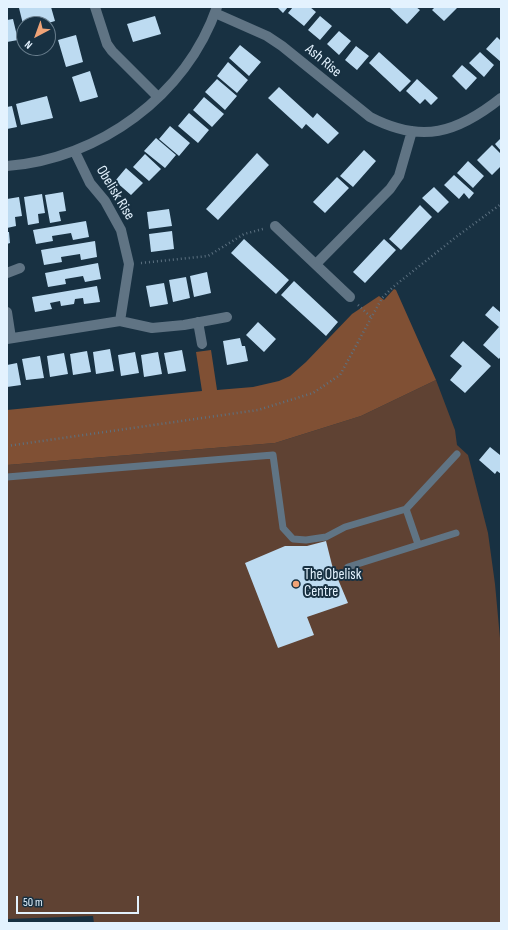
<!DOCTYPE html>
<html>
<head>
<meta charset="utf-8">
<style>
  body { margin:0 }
  #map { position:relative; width:508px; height:930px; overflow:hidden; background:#183142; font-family:"Sofia Sans Condensed",sans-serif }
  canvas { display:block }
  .frame { position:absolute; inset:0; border:8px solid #e3f2fe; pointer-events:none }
  .north { position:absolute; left:16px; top:16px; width:40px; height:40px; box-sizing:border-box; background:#183142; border:1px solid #697e8d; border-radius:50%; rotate:221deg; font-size:11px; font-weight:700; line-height:16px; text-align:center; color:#e3f2fe }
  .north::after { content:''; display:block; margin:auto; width:14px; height:18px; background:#efa377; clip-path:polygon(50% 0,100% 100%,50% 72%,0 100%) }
  .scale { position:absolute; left:16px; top:896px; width:123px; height:18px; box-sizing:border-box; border:2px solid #e3f2fe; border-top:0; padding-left:5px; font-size:12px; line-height:14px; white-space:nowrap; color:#e3f2fe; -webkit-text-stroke:3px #183142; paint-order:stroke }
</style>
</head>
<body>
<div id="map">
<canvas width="508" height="930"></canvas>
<div class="frame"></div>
<div class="north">N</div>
<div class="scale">50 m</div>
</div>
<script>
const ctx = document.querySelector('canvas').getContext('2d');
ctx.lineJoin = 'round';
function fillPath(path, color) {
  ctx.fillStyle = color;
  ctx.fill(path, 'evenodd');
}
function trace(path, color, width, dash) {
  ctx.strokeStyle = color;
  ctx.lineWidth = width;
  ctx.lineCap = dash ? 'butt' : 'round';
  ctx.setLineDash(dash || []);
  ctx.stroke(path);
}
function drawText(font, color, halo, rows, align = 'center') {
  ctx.font = font + ' "Sofia Sans Condensed",sans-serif';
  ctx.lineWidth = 4;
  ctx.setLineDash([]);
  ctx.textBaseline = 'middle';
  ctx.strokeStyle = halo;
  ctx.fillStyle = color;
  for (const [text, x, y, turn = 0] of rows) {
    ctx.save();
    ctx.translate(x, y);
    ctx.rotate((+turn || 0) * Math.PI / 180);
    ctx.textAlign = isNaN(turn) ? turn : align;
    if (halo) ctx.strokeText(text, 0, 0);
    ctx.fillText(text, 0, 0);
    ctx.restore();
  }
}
fillPath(new Path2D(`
  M436,380l19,50 2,15 11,10 20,78 7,51 6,65v274h-407l-1,-7 -86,3v-454l268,-22 86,-27z`), '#5f4233');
fillPath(new Path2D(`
  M394,289l2,1 40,90 -75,36 -86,27 -268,22v-55l195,-19 -6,-39 15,-2 6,40 36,-3 26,-6 11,-5 16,-14 46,-48 27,-18 5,4z`), '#805034');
fillPath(new Path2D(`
  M22,7h29l4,14 -10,3h-22l-4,-16z
  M277,7h11l-5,6z
  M293,7h17l6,5 -12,14 -16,-13z
  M389,7h27l4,3 -13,14z
  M435,7h20l2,1 -13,13 -12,-11z
  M155,16l6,18 -28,8 -6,-18z
  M320,16l12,10 -12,14 -12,-10z
  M13,19l5,21 -11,2v-22z
  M339,31l12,10 -12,14 -12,-11z
  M76,35l7,27 -17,5 -8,-27z
  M497,37l4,4v21l-15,-13z
  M240,45l21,17 -12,14 -20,-18z
  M356,46l13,10 -12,14 -12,-10z
  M379,52l32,29 -11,11 -31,-29z
  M480,52l14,13 -10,12 -15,-14z
  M228,62l20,18 -11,13 -20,-17z
  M462,65l15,13 -11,12 -14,-14z
  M90,71l8,26 -18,5 -8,-25z
  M217,79l20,17 -12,14 -20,-18z
  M417,79l21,19 -7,7 -6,-6 -5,5 -14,-13z
  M279,87l34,31 4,-5 22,20 -11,11 -22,-20 -4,5 -34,-31z
  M47,96l6,22 -32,7 -5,-21z
  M204,97l20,17 -12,13 -19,-17z
  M12,106l5,21 -10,2v-22z
  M189,113l20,17 -11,13 -20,-17z
  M170,126l20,17 -11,13 -20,-17z
  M156,138l20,17 -11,13 -21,-17z
  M501,138v13l-6,-7z
  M492,145l9,9v12l-9,9 -15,-15z
  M364,150l12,11 -23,26 -13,-11z
  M257,153l12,12 -51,55 -12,-11z
  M145,154l16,15 -12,12 -16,-14z
  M468,161l16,15 -11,12 -16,-15z
  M126,168l17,15 -12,12 -16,-14z
  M454,175l20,18 -5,6 -5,-6 -5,6 -15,-14z
  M337,177l12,11 -24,25 -12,-11z
  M434,187l15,15 -11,11 -16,-15z
  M63,192l3,19 -7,1 2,9 -11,2 -5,-28z
  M42,194l3,19 -7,1 1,9 -11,2 -4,-28z
  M19,197l3,19 -7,1 1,9 -9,2v-29z
  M420,205l12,12 -31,33 -12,-11z
  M169,209l3,17 -23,3 -2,-17z
  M86,221l3,16 -16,3 -2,-7 -19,3 1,5 -17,3 -3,-14z
  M172,231l2,18 -23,3 -2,-18z
  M7,232h2l1,11 -3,1z
  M244,239l45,41 -13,14 -45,-41z
  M384,239l12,11 -31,33 -12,-11z
  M95,241l2,16 -16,3 -1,-6 -19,3 1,5 -18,3 -3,-15z
  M98,263l3,16 -16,3 -2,-6 -18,3 1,5 -18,3 -3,-14z
  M207,272l4,21 -17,4 -4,-21z
  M186,277l4,21 -17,4 -4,-22z
  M294,281l44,41 -12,14 -45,-41z
  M164,283l4,21 -18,3 -4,-21z
  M97,286l3,16 -16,2 -1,-6 -8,1 -1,5 -13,2 -1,-5 -10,2 2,6 -17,3 -3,-15z
  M493,306l7,6 1,-2v46l-2,3 -16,-14 16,-18 -14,-12z
  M258,322l18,17 -12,13 -18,-17z
  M240,338l2,8h3l3,15 -21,4 -4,-24z
  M463,341l28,25 -26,27 -15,-13 12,-14 -12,-10z
  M110,349l4,22 -18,3 -3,-22z
  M182,350l4,21 -18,3 -4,-21z
  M87,351l4,21 -18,3 -3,-21z
  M135,352l4,21 -18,3 -3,-21z
  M158,352l4,22 -18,3 -3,-22z
  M64,353l4,21 -18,3 -3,-21z
  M40,356l4,22 -18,2 -4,-21z
  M17,363l4,22 -14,2v-22z
  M490,447l10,8 1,-2v21l-4,-3 -2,3 -16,-14z
  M326,541l6,24 16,38 -41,14 7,18 -36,13 -33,-85 40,-17h22z`), '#bddbf1');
trace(new Path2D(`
  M141,263l67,-7 36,-22 19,-5
  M358,305l13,12
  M7,446l251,-36 55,-17 27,-18 42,-77 11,-11 63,-50 45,-33`), '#5c7181', 2.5, [1, 3]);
trace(new Path2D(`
  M7,477l266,-22 10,73 10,11 13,1 20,-3 19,-10 61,-18 12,35
  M406,509l51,-55
  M348,567l108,-34`), '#607484', 7);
trace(new Path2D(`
  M95,7l12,37 5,7 46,46
  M215,13l52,23 15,10 88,71c52,27 87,16 131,-19
  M75,152l15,31 15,18 16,29 8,34 -9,57
  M7,166c92,-7 179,-70 210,-159
  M275,226l75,71
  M316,264l74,-75 9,-13 13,-45
  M7,273l13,-5
  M7,312l4,26
  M198,322l4,22
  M7,339l113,-18 32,7 32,-3 43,-8`), '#607484', 10);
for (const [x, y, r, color] of [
  [296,584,4,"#efa377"]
]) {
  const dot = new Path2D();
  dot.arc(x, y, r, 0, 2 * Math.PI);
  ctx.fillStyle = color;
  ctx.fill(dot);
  trace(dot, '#183142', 1.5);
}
drawText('15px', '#e3f2fe', '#183142', [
  ["Ash Rise",323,61,40],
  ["Obelisk Rise",115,193,59]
]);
drawText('15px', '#e3f2fe', '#183142', [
  ["The Obelisk",304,575],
  ["Centre",304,592]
], 'left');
</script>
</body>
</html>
